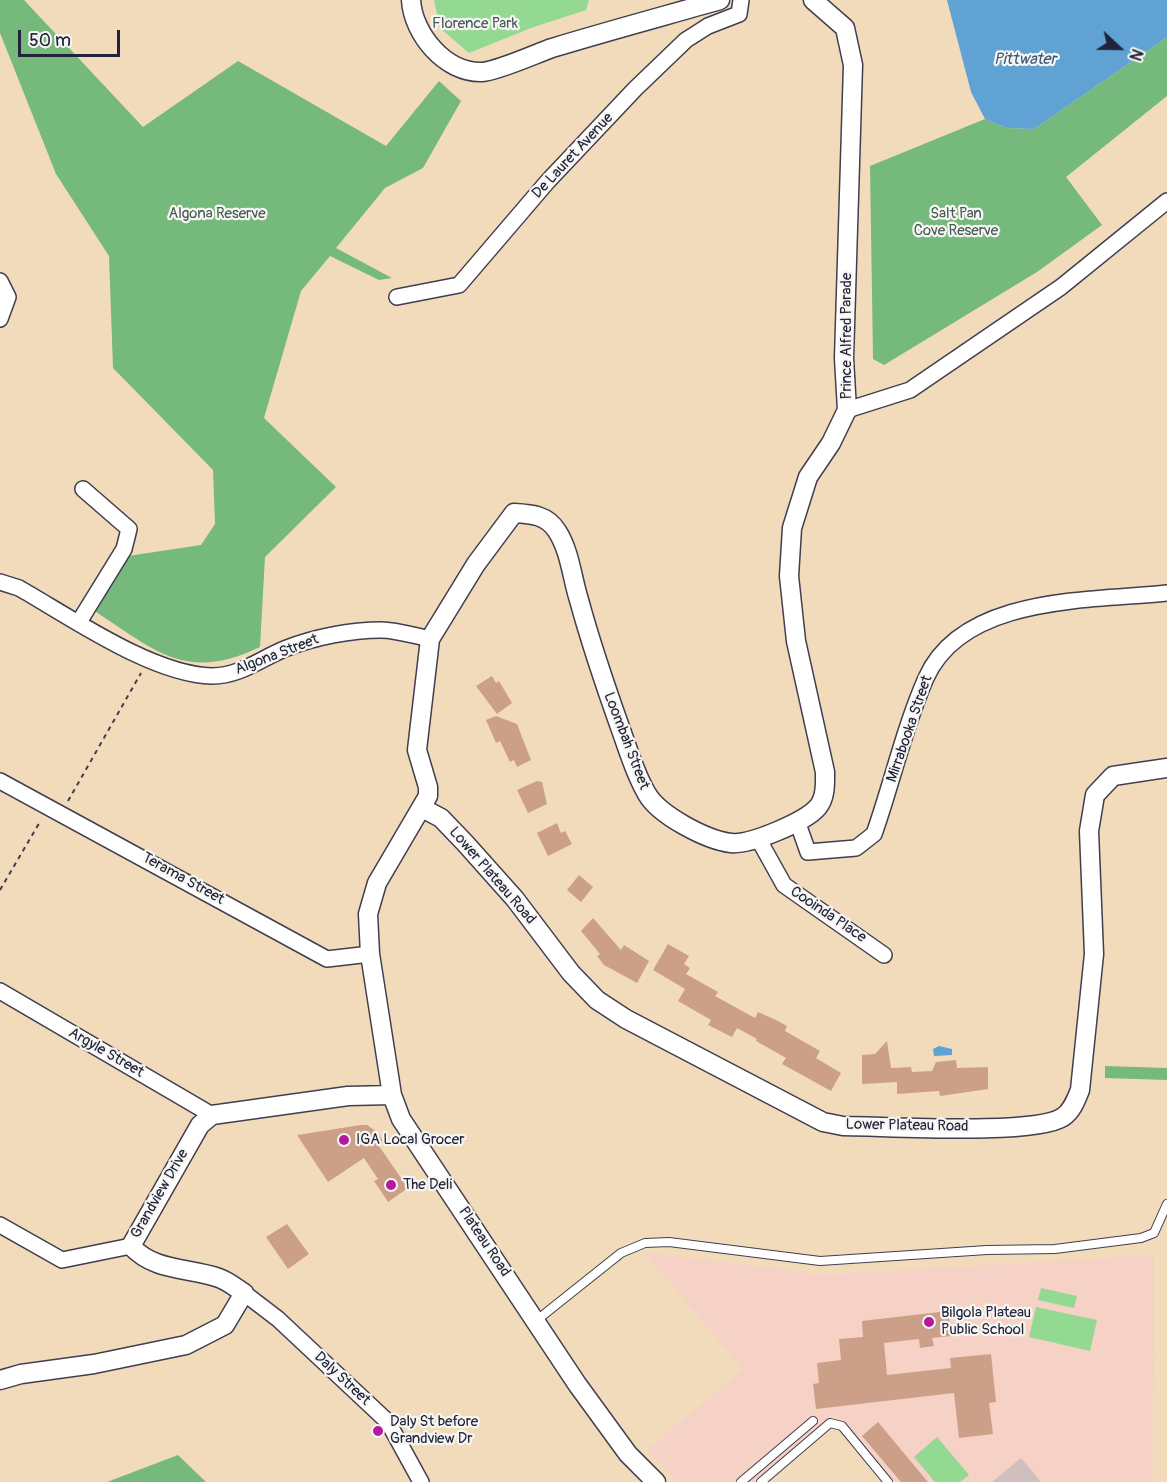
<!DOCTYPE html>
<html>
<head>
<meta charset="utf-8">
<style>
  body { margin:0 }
  #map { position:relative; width:1167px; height:1482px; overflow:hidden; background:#f2dbbb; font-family:Pangolin,sans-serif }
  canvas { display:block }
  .north { position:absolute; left:1089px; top:18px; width:60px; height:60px; -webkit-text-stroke:4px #f6f6f2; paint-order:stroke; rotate:112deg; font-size:16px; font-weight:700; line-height:24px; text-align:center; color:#22223b }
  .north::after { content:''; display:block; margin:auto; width:21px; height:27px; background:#22223b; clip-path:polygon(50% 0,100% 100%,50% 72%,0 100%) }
  .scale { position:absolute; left:18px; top:30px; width:102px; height:27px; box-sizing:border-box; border:3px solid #22223b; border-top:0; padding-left:8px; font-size:18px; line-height:21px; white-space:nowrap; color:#22223b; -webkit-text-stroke:4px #f6f6f2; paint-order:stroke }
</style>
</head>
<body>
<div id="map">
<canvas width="1167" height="1482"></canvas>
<div class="north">N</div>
<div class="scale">50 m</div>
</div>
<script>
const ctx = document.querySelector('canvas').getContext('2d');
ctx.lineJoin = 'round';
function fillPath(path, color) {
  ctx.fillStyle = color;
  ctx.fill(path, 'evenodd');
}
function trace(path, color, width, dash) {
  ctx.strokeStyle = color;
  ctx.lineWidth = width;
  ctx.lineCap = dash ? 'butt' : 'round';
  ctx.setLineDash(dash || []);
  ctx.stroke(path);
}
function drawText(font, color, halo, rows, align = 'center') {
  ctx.font = font + ' Pangolin,sans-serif';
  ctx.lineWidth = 4.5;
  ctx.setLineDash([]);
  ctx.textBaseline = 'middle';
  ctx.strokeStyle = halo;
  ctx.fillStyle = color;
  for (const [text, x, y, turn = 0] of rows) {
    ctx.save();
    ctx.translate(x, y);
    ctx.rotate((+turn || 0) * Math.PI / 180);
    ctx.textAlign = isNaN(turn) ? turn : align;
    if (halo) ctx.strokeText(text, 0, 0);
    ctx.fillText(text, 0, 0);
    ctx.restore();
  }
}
fillPath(new Path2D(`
  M644,1252l179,23 331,-20 -1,227h-112l-20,-24 -29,24h-97l-56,-65 -8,-1 -78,66h-74l-32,-32 96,-81z`), '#f6d1c5');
fillPath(new Path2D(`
  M1021,1458l20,24h-49z`), '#d1bfbf');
fillPath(new Path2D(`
  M434,0h155l-3,10 -55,18 -62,25 -29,-25z
  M1041,1288l36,8 -3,12 -36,-8z
  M1036,1307l61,13 -7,31 -61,-14z
  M937,1437l32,38 -9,7h-25l-21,-25z`), '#93d992');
fillPath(new Path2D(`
  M0,0h24l119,127 95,-66 148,85 53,-65 22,20 -38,67 -38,20 -49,60 56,30 -13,2 -49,-24 -29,35 -37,127 72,69 -71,70 -5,90c-75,36 -105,3 -167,-37l35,-54 73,-11 14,-21 -2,-54 -100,-102 -4,-112 -53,-82 -56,-141z
  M1167,37v59l-101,81 36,48 -65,47 -153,93 -11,-6 -3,-193 115,-47 22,9 27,1z
  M1105,1066l62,2v12l-62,-2z
  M178,1455l28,27h-99z`), '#76b97c');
fillPath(new Path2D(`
  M947,0h220v37l-133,92 -27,-1 -22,-9 -14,-27z
  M939,1046l13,3v6l-18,1 -1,-7z`), '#5fa2d3');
fillPath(new Path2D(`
  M492,676l4,7 3,-2 13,22 -15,11 -21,-28z
  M496,716l21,8 14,36 -14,7 -3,-7 -4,2 -10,-21 -4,2 -10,-23z
  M537,781l5,1 5,22 -19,9 -11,-23z
  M557,823l4,10 4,-2 7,13 -24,12 -11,-23z
  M579,875l14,12 -12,15 -14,-12z
  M593,918l28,32 3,-5 25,16 -12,22 -33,-18 -7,-9 3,-2 -19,-23z
  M668,944l21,12 -5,8 6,4 -4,6 32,18 -3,4 40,22 3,-6 18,8 11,6 -2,5 35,20 -4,7 25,15 -10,18 -49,-27 4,-6 -30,-17 1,-2 -20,-11 -5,9 -24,-12 3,-5 -33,-19 7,-12 -32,-19z
  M887,1041l4,27 20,-1 1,5 20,-1 4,-9 20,-2 1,8 31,-1v22l-48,7 -1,-5 -42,3v-12l-35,2v-29l13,-1z
  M361,1125h6l10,7 7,10 -5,4 29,42 -20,14 -14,-21 4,-2 -14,-21 -36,24 -31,-47z
  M287,1224l22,30 -21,15 -22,-32z
  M948,1311l3,25 -19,2 2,8 -14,2 -1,-9 -35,4 3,32 64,-7 -1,-10 41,-4 5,48 -7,1 4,31 -34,4 -5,-45 -138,16 -3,-25 6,-1 -2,-20 24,-3 -2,-21 24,-2 -1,-16z
  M878,1422l50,60h-27l-39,-46z`), '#cca088');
const service = new Path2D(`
  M537,1320l84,-67 24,-10 24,-1 151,19 167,-11 68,-1 86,-11 13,-5 13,-29
  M741,1482l72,-61
  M761,1482l69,-59 12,3 46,56`);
const minor = new Path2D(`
  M0,281l8,16 -8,22
  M397,297l62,-12 89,-104 87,-92 51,-49 22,-14 31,-12 2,-14
  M847,410l63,-20 151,-103 106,-86
  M0,582l19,6c51,29 134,87 193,88 29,0 49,-18 75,-28 28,-11 64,-18 94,-18 16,0 34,6 49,9
  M79,622l45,-73 5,-20 -46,-40
  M0,781l327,178 43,-5
  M797,821l11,31 48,-4 18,-14c18,-51 30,-106 52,-156 37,-83 165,-77 241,-85
  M759,840l25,45 100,70
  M0,991l212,124
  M0,1225l62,35 69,-14
  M244,1293l34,26 110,103 33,60`);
const tertiary = new Path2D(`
  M411,0c2,34 34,73 71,72 16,-1 53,-18 70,-24 56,-17 112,-32 168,-48
  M422,808l19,10 24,25 50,56 56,74 26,27 29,19 197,103 20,4c42,0 191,10 220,-9 9,-6 13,-17 17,-27l14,-136 -5,-123 6,-36 18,-19 54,-8
  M0,1380l21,-6 73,-10 92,-19 39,-20 19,-32c-8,-5 -16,-12 -25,-15 -31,-11 -64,-6 -88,-32l69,-121 12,-10 136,-19 44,-1
  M656,1482l-28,-28 -51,-70 -176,-265 -9,-24 -22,-141 -2,-40 9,-31 51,-87v-9l-11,-37 13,-111 46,-75 38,-51c18,1 33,2 43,18 13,20 15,47 22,69 12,44 27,88 42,130 8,22 14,44 26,64 12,21 59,46 84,49 19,2 74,-21 87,-36 8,-10 7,-24 7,-35l-29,-131 -7,-65 3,-48 16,-51 23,-34 16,-33 -3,-52 9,-293 -8,-37 -32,-28`);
trace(service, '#413e4e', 10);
trace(minor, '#413e4e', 18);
trace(tertiary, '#413e4e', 21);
trace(new Path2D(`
  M68,801l73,-128
  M0,890l41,-70`), '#413e4e', 2, [4.5, 4.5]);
trace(service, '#fff', 8);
trace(minor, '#fff', 15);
trace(tertiary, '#fff', 18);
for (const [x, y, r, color] of [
  [344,1140,6,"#b5179e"],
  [391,1185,6,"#b5179e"],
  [929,1322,6,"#b5179e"],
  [378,1431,6,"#b5179e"]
]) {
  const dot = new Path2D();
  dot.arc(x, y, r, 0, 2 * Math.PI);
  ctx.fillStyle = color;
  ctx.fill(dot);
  trace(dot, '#f6f6f2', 2);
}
drawText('15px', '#445955', '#f6f6f2', [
  ["Florence Park",475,24],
  ["Algona Reserve",217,214],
  ["Salt Pan",956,214],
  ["Cove Reserve",956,231]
]);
drawText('15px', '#22223b', '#f6f6f2', [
  ["De Lauret Avenue",573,156,-47],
  ["Prince Alfred Parade",847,336,-90],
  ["Algona Street",277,655,-21],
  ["Mirrabooka Street",910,729,-71],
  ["Loombah Street",626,741,69],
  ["Lower Plateau Road",492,876,49],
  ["Terama Street",183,879,29],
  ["Cooinda Place",828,915,34],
  ["Argyle Street",106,1053,30],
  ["Lower Plateau Road",907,1126,1],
  ["Grandview Drive",160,1194,-60],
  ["Plateau Road",484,1242,56],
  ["Daly Street",342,1379,43]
]);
drawText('15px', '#22223b', '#f6f6f2', [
  ["IGA Local Grocer",356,1140],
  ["The Deli",403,1185],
  ["Bilgola Plateau",941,1313],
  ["Public School",941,1330],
  ["Daly St before",390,1422],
  ["Grandview Dr",390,1439]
], 'left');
drawText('italic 16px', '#3a5578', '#f6f6f2', [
  ["Pittwater",1025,60]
]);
</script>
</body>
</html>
